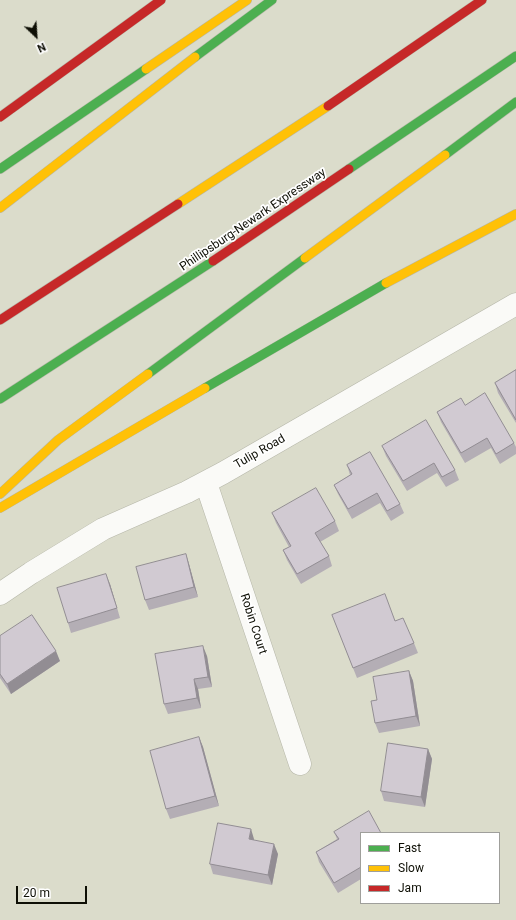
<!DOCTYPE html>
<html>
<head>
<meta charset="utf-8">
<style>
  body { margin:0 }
  #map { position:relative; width:516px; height:920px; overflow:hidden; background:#dbdccb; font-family:Roboto,sans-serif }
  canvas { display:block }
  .legend { position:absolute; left:360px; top:832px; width:140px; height:72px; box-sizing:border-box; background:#fff; border:1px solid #9f9f9b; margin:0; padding:5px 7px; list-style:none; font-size:12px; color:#0e0f05 }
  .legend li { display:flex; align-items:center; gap:8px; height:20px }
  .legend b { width:20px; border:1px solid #9f9f9b }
  .north { position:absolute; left:16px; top:16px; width:40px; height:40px; -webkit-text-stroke:3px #fff; paint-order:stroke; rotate:155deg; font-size:11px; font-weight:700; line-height:16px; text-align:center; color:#0e0f05 }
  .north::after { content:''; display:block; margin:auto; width:14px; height:18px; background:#0e0f05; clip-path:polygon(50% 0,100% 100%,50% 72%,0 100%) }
  .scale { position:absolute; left:16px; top:886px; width:71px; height:18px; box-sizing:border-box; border:2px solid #0e0f05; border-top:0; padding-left:5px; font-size:12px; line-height:14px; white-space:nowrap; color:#0e0f05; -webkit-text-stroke:3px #fff; paint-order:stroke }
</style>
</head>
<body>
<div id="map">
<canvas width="516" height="920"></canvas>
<ul class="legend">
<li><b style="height:5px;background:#4caf50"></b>Fast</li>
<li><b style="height:5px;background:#ffc107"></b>Slow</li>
<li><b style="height:5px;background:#c62828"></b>Jam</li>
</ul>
<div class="north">N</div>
<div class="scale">20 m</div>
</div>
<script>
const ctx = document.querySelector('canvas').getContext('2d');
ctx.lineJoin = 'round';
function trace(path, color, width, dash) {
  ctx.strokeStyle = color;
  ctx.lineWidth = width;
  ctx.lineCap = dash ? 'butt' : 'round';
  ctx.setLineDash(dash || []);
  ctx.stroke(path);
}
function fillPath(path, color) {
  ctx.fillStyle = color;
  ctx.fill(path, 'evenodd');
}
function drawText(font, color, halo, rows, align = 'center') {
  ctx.font = font + ' Roboto,sans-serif';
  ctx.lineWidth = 3.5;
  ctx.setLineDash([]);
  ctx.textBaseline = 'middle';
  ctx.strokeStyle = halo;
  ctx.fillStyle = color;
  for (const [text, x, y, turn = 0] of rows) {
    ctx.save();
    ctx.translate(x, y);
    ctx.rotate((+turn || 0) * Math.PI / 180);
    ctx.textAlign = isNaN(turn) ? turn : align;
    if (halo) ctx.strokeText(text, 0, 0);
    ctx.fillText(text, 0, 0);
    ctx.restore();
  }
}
const street = new Path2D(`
  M206,483l94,281
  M0,594l31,-21 72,-44 84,-37 36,-19 293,-169`);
const fast = new Path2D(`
  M195,57l77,-57
  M445,155l71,-53
  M0,169l146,-100
  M349,169l167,-113
  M148,374l157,-116
  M205,388l181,-105
  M0,399l213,-138`);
const slow = new Path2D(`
  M146,69l101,-69
  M178,204l150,-98
  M0,208l195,-151
  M305,258l140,-103
  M386,283l130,-69
  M0,494l58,-54 90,-66
  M0,508l205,-120`);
const jam = new Path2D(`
  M328,106l154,-106
  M0,117l161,-117
  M213,261l136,-92
  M0,320l178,-116`);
trace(street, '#b5b6a8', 23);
trace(fast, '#b5b6a8', 10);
trace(slow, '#b5b6a8', 10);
trace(jam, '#b5b6a8', 10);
trace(street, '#fafaf7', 22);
trace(fast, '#4caf50', 9);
trace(slow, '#ffc107', 9);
trace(jam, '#c62828', 9);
fillPath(new Path2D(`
  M516,370v53l-18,-30 -3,-10z
  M465,405l49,38 2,4v7l-16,10 -9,-16 -26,15 -24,-41 -4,-10z
  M382,446l73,24 4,10 -13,7 -9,-14 -30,18 -21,-35z
  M347,465l53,39 4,9 -13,8 -11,-18 -28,16 -14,-25 -4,-9 16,-10z
  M272,513l63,8 4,10 -19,11 9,14 3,10 -31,18 -14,-24 -4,-10 6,-3 -13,-24z
  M186,554l3,10 9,33 -49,13 -4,-10z
  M110,584l10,34 -49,15 -3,-10z
  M332,615l63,6 19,22 4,10 -61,25z
  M0,636l60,25 -49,33 -11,-16z
  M207,656l5,31 -14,2 3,19 -33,6 -4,-10z
  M409,671l4,10 7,45 -41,7 -4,-10 2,-23z
  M199,737l4,10 16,59 -49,13 -4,-10z
  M428,749l4,10 -7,48 -41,-6 -3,-10z
  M334,832l27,1v46l-23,14 -19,-31 -3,-10 21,-13z
  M254,839v1l24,14 -6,31 -59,-11 -3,-10z`), '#b4aeb5');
fillPath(new Path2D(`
  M186,554l3,10 9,33 -4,-10z
  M106,574l4,10 10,34 -3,-10z
  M203,646l4,10 5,31 -4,-10z
  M56,651l4,10 -49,33 -4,-10z
  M409,671l4,10 7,45 -4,-10z
  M194,679l4,10 3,19 -4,-10z
  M199,737l4,10 16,59 -4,-10z
  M428,749l4,10 -7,48 -4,-10z
  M251,829l3,10 -1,10 -4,-10z
  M274,844l4,10 -6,31 -4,-10z`), '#928d93');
const building = new Path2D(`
  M516,370v50l-21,-37z
  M485,393l29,50 -18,11 -9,-16 -26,15 -24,-41 24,-14 4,7z
  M426,420l29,50 -13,7 -8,-14 -31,18 -21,-35z
  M370,452l30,52 -13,7 -10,-18 -29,16 -14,-24 18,-11 -5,-9z
  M316,488l19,33 -20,12 14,23 -32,18 -14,-24 8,-4 -19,-33z
  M186,554l8,33 -49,13 -9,-33z
  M106,574l11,34 -49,15 -11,-35z
  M385,594l10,27 8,-3 11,25 -61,25 -21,-53z
  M32,615l24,36 -49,33 -7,-10v-38z
  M203,646l5,31 -14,2 3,19 -33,6 -9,-50z
  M409,671l7,45 -41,7 -4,-22 6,-1 -4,-23z
  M199,737l16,59 -49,13 -16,-58z
  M388,743l40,6 -7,48 -40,-6z
  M369,811l12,22h-20v34l-27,16 -18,-31 23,-13 -5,-7z
  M218,823l33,6 -2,10 25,5 -6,31 -58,-11z`);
fillPath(building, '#d1cad2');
trace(building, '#928d93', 1);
drawText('12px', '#0e0f05', '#fff', [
  ["Phillipsburg-Newark Expressway",253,220,-34],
  ["Tulip Road",260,452,-30],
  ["Robin Court",253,624,72]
]);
</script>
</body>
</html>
